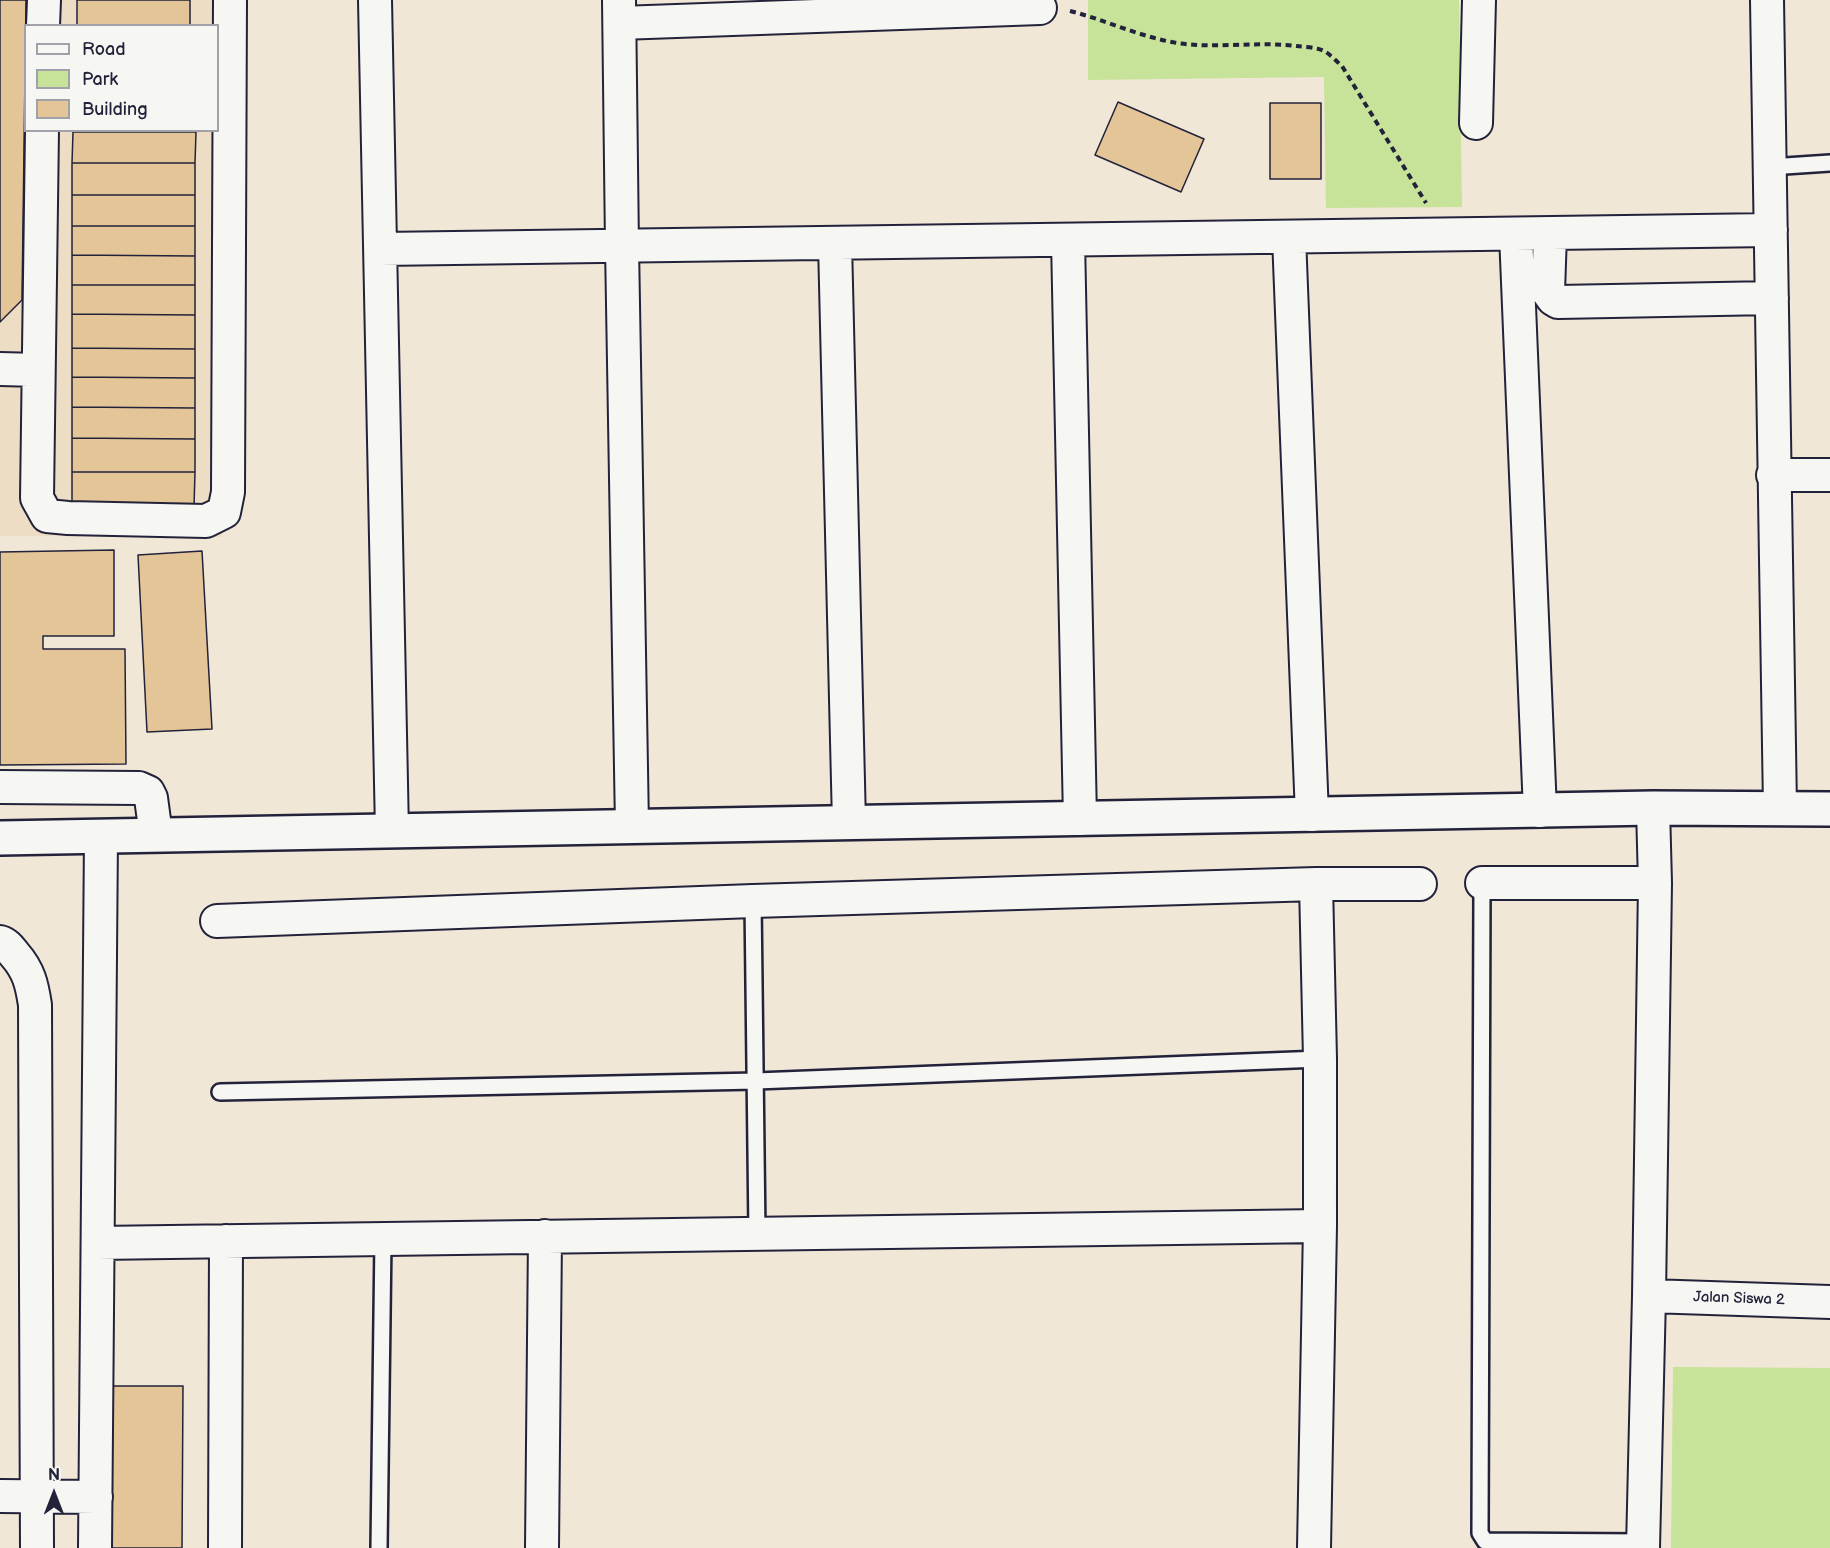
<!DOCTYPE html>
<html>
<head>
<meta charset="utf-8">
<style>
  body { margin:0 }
  #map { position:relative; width:1830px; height:1548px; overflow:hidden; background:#f1e7d7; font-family:"Balsamiq Sans",sans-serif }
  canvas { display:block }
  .legend { position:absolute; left:24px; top:24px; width:195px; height:108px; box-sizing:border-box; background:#f6f6f2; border:2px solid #a1a1a9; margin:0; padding:8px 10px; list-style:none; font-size:18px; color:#22223b }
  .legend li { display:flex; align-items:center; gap:12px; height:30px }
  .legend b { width:30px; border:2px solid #a1a1a9 }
  .north { position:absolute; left:24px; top:1464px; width:60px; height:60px; -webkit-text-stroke:4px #f6f6f2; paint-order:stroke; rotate:0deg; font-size:16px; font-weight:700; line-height:24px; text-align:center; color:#22223b }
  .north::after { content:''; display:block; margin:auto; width:21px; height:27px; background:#22223b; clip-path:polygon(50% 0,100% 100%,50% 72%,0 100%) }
</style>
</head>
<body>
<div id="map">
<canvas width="1830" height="1548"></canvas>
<ul class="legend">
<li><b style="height:8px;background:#f6f6f2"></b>Road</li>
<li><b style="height:16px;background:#c7e299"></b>Park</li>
<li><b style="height:16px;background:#e4c597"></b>Building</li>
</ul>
<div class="north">N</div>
</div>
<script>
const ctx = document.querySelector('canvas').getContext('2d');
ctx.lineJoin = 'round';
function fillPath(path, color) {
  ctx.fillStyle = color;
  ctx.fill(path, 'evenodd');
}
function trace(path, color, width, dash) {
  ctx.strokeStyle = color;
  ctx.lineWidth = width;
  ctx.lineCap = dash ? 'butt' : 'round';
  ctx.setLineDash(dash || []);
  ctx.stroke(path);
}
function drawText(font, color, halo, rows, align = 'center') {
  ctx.font = font + ' "Balsamiq Sans",sans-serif';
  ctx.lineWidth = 5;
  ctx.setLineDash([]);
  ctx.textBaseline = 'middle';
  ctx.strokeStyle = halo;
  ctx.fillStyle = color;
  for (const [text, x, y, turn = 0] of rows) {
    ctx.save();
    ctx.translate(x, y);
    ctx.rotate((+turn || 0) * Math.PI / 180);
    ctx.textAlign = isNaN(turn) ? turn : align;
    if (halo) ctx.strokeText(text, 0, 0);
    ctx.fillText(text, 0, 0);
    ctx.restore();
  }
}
fillPath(new Path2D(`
  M0,0h222v537l-222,-1zM26,26h192v104h-192z`), '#edddc4');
fillPath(new Path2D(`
  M1088,0h371l3,207 -136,1 -2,-131 -236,3z
  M1673,1367l157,1v180h-159z`), '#c7e299');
const building = new Path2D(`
  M0,0h26l-4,300 -22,22z
  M77,0h113v26h-113z
  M1118,102l86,37 -23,53 -86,-37z
  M1270,103h51v76h-51z
  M73,130h123v2h-123z
  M73,132h123l-1,31h-123z
  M72,163h123v32h-123z
  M72,195h123v31h-123z
  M72,226h123v30l-123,-1z
  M72,255l123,1v29h-123z
  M72,285h123v30l-123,-1z
  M72,314l123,1v34l-123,-1z
  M72,348l123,1v29l-123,-1z
  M72,377l123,1v30l-123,-1z
  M72,407l123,1v31l-123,-1z
  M72,438l123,1v33h-123z
  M72,472h123l-1,35 -122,-1z
  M114,550v86h-71v13h82l1,115 -126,1v-213z
  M202,551l10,178 -65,3 -9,-177z
  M107,1386h76l-1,162h-76z`);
fillPath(building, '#e4c597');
trace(building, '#22223b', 1.5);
const service = new Path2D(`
  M1770,167l60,-4
  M1482,883l-2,650 5,8 158,1
  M753,901l4,333
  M220,1092l536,-11 564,-22
  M379,1548l4,-309`);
const minor = new Path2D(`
  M375,0l17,831
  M619,0l3,246 10,580
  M1767,0l13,807
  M620,23l420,-15
  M43,26l1,-26
  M1476,123l3,-123
  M42,130l-5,368 10,18 21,2 138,3 18,-9 4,-20 2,-492
  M1516,234l24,577
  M1550,234l-2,58 5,7 5,3 214,-4
  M1289,237l23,578
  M1068,240l12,579
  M835,243l14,580
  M381,249l1390,-19
  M0,369l38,1
  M1773,475h57
  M0,787l139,1 9,4 3,6 5,37
  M1482,883h173
  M217,921l536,-20 563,-17h104
  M0,942c7,2 10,7 15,13 14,16 17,30 20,50l2,543
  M98,1243l1222,-17
  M1649,1296l181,6
  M0,1496l96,1
  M95,1548l6,-712
  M225,1548l1,-307
  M542,1548l3,-312
  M1314,1548l6,-322v-167l-4,-175
  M1643,1548l6,-252 6,-413 -2,-75`);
const tertiary = new Path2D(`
  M0,838l1653,-30 177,1`);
trace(service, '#22223b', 20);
trace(minor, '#22223b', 36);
trace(tertiary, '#22223b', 38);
trace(new Path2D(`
  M1070,11c36,9 70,26 107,32 39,6 80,-2 120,3 8,1 19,1 27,5 6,3 12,10 18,15l84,137`), '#22223b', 4, [6, 4.5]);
trace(service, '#f6f6f2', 15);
trace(minor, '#f6f6f2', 32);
trace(tertiary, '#f6f6f2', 33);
drawText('15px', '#22223b', '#f6f6f2', [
  ["Jalan Siswa 2",1739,1299,2]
]);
</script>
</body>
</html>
